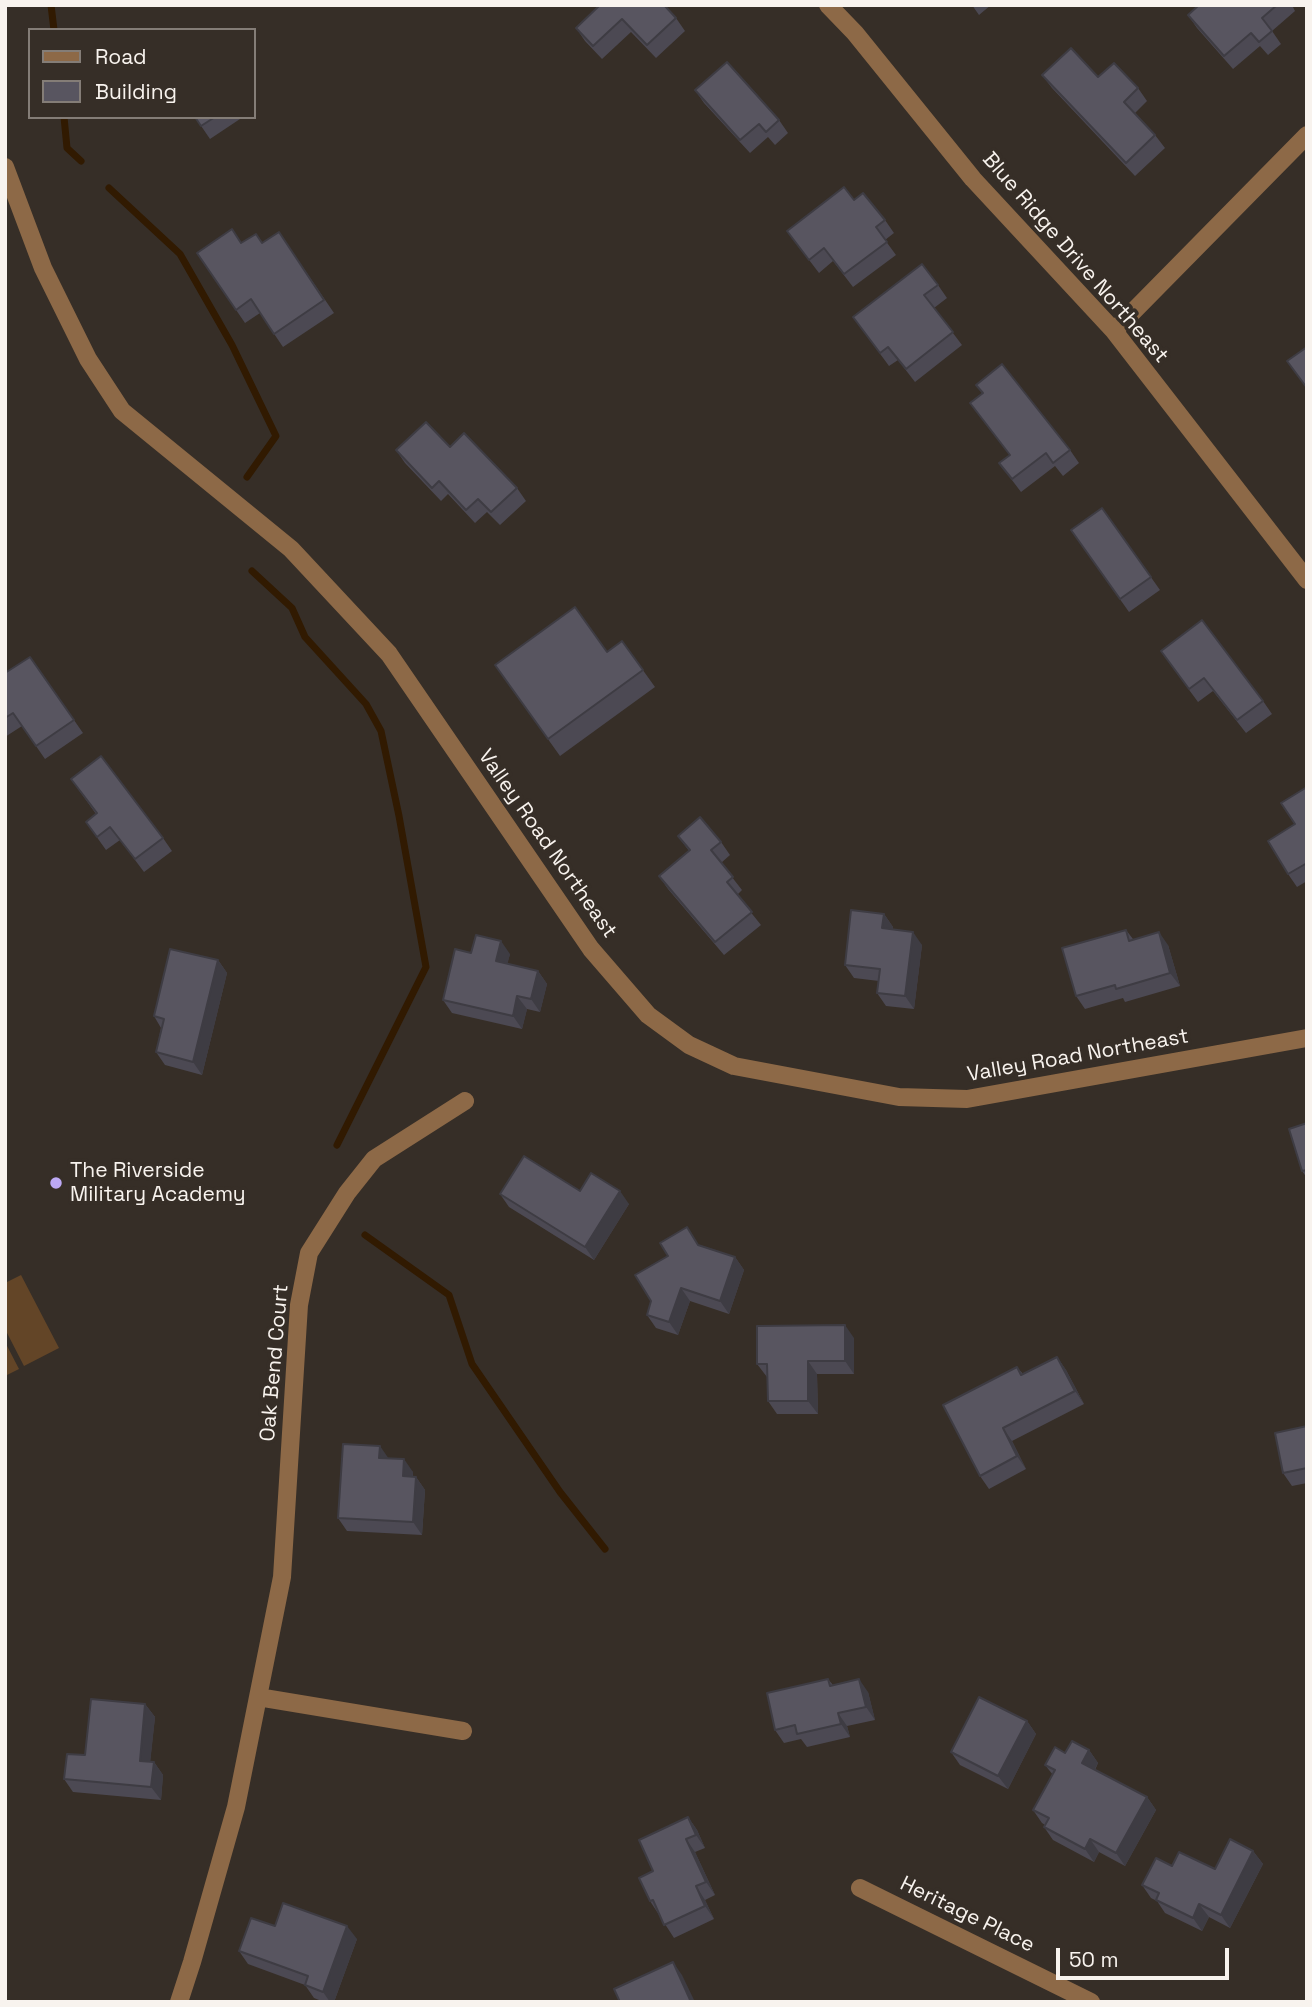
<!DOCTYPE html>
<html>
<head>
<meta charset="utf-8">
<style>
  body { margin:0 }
  #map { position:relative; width:1312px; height:2007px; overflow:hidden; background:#362e27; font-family:"Space Grotesk",sans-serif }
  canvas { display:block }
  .frame { position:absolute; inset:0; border:7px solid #f8f3ee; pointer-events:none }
  .legend { position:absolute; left:28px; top:28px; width:228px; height:91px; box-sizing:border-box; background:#362e27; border:2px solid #847d77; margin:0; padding:9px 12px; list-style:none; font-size:21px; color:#f8f3ee }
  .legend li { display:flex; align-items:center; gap:14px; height:35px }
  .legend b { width:35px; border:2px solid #847d77 }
  .scale { position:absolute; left:1056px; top:1948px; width:173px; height:32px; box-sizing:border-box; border:4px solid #f8f3ee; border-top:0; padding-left:9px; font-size:21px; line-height:24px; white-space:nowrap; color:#f8f3ee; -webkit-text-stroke:5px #362e27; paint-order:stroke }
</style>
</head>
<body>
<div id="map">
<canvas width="1312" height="2007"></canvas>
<div class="frame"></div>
<ul class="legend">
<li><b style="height:9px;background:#8d6947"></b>Road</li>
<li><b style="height:19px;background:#585560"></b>Building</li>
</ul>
<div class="scale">50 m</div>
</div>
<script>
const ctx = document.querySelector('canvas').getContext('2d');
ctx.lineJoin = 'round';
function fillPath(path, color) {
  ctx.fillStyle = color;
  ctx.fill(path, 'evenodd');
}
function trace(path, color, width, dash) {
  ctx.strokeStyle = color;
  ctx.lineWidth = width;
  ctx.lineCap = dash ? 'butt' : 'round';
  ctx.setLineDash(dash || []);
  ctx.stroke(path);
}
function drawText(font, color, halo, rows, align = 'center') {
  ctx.font = font + ' "Space Grotesk",sans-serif';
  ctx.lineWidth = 7;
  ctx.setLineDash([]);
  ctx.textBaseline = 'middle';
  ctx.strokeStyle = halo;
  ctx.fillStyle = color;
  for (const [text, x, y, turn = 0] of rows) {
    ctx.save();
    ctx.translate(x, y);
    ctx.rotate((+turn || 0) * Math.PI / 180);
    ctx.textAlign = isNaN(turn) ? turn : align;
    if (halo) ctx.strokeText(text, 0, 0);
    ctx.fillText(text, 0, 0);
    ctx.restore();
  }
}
fillPath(new Path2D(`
  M21,1275l38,73 -35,18 -19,-37v-46z
  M5,1342l14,27 -14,7z`), '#634527');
trace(new Path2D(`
  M51,5l3,25
  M64,117l3,31 14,13
  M109,188l71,66 52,91 44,91 -29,41
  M252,571l40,37 13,29 61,67 15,27 18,85 27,151 -89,178
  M365,1235l84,60 23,69 88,128 45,57`), '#311a01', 7);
trace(new Path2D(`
  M828,5l27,28 118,146 141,152 193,249
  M5,167l38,101 45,91 34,52 169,138 98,105 202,295 57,66 41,30 45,21 165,31 68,2 340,-61
  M1114,331l193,-196
  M258,1697l205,34
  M860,1888l231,114
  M179,2002l13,-40 44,-155 46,-230 17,-272 10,-52 38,-60 27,-34 91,-58`), '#8d6947', 18);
fillPath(new Path2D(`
  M600,5l76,13 9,13 -29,27 -25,-26 -29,27 -17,-18 -9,-13z
  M972,5h19l-12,10z
  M1199,5h93l3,6 -23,20 9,13 -13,11 -8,-9 -27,23 -36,-41 -9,-13z
  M1042,75l56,2 40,11 9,13 -12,12 20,22 10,13 -30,28 -83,-88z
  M695,90l84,30 9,13 -13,12 -7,-8 -18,16 -46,-50z
  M195,117h48l-33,22z
  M854,200l31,20 9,13 -9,7 11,15 -43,32 -20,-26 -14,12 -32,-42z
  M279,232l55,81 -51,34 -23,-34 -15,10 -48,-70 45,-10h21z
  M938,285l9,13 -13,10 28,37 -47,37 -17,-22 -9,6 -36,-49z
  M976,385l94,65 9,13 -16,13 -8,-10 -34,26 -22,-29 11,-8 -40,-52 12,-10z
  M450,447l67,41 9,13 -26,24 -13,-13 -12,11 -27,-29 -7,7 -36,-38 -9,-13z
  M1102,508l58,82 -31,22 -58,-82z
  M622,641l33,46 -95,69 -65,-91 112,-13z
  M30,657l53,76 -38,26 -23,-33 -17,11v-64z
  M1170,664l93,37 9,13 -26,19 -33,-42 -15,11z
  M71,779l92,59 9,13 -28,21 -24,-32 -14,10 -20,-28 10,-8z
  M1307,787v94l-10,6 -9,-13 7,-50z
  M678,836l43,6 9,13 -9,8 21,27 -5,5 24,30 -37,30 -56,-66 -9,-13 30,-25z
  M884,914l9,13v2l29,16 -8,64 -28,-3 -9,-13 2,-12 -25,-3 -9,-13z
  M1126,930l7,9 35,6 12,41 -55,16 -2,-4 -38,11 -9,-13z
  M471,953l39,1 -3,10 31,7 9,13 -7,28 -13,-3 -5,20 -70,-16 -9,-13z
  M218,960l9,13 -25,102 -37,-10 -9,-13 5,-24 -7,-12z
  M1307,1123v55l-5,-7z
  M580,1191l49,13 -35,56 -85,-53 -9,-13z
  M700,1245l35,12 9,13 -15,44 -39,-13 -12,34 -22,-7 -9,-13z
  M854,1338v36h-37l1,40h-41l-9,-13 -1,-24 -10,-13z
  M1057,1357l9,13 18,34 -72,37 14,28 -37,20 -9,-13 37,-109 6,7z
  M1307,1426v57l-15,3 -9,-13z
  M389,1458l24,14v5h3l9,13 -3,45 -75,-4 -9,-13z
  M828,1679l5,6 35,7 7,28 -28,6 3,11 -43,10 -6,-8 -17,4 -9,-13z
  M145,1704l10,13 -5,45h4l9,13 -2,25 -88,-8 -9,-13 21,-24z
  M1027,1721l9,13 -28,55 -48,-24 -9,-13z
  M1089,1750l9,13 -3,7 52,27 9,13 -31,56 -26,-14 -5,10 -41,-22 -9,-13 1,-2 -3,-2 -9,-13 20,-35 -8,-10 20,-12z
  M688,1817l9,13 8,18 -10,4 20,43 -10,5 9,19 -40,19 -24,-37 3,-30z
  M1253,1851l10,13 -33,64 -21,-11 -7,14 -37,-18 -8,-12 -6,-3 -9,-13 30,-19 43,3z
  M275,1926l82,13 -23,63h-10l-10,-4 -9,-13 -57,-21 -9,-13z`), '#4c4953');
fillPath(new Path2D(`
  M884,914l9,13 -2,14 -9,-13z
  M913,932l9,13 -8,64 -9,-13z
  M1159,932l9,13 12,41 -10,-13z
  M501,941l9,13 -5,20 -9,-13z
  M218,960l9,13 -25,102 -9,-13z
  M538,971l9,13 -7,28 -9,-13z
  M517,996l10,13 -5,20 -9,-13z
  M620,1191l9,13 -35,56 -9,-13z
  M735,1257l9,13 -15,44 -9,-13z
  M681,1288l9,13 -12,34 -9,-13z
  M845,1325l9,13v36l-9,-13z
  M1057,1357l9,13 18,34 -9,-13z
  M808,1361l9,13 1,40 -10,-13z
  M1003,1428l9,13 14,28 -9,-13z
  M380,1446l9,13 -10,-1z
  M404,1459l9,13 -1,17 -9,-13z
  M416,1477l9,13 -3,45 -9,-13z
  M859,1679l9,13 7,28 -9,-13z
  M145,1704l10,13 -6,57 -9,-13z
  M838,1713l9,13 3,11 -9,-13z
  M1027,1721l9,13 -28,55 -10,-13z
  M1089,1750l9,13 -7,13 -9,-13z
  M154,1762l9,13 -2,25 -10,-13z
  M1147,1797l9,13 -31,56 -9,-13z
  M688,1817l9,13 8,18 -9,-13z
  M686,1839l9,13 20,43 -9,-13z
  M1090,1839l9,13 -5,10 -9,-13z
  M1253,1851l10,13 -33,64 -9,-13z
  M696,1886l9,14 9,19 -9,-13z
  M1199,1904l10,13 -7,14 -9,-13z
  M347,1926l10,13 -23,63h-4l-7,-10z
  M673,1962l9,13 13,27h-4z`), '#3e3c43');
const building = new Path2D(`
  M600,5h64l12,13 -29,27 -25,-26 -29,27 -17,-18z
  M1199,5h78l-15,13 10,13 -13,11 -8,-9 -27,23 -36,-41z
  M1071,48l27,29 16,-14 24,25 -14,14 31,33 -29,28 -84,-88z
  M727,62l52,58 -13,12 -7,-8 -19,16 -45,-50z
  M195,117h20l-14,9z
  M844,187l10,13 9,-7 22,27 -9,7 11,15 -43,32 -20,-26 -15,12 -22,-29z
  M232,229l9,14 15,-9 6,9 17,-11 45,68 -50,34 -23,-35 -15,11 -39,-57z
  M922,264l16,21 -14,10 29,37 -47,37 -18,-22 -8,6 -27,-36z
  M1307,347v41l-20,-27z
  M1002,364l68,86 -17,13 -7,-10 -34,26 -13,-16 11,-8 -40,-52 13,-10 -7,-8z
  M426,422l24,25 14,-14 53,55 -26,24 -13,-13 -12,11 -27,-29 -7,7 -36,-38z
  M1102,508l49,69 -31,22 -49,-69z
  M575,607l32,45 15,-11 21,29 -95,69 -53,-74z
  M1202,620l61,81 -26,19 -33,-42 -15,11 -28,-38z
  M30,657l44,63 -38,26 -23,-33 -8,5v-45z
  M101,756l62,82 -28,21 -25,-32 -13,10 -11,-15 11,-9 -26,-34z
  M1307,787v76l-19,11 -20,-33 27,-17 -14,-21z
  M700,817l21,25 -10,8 22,27 -6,5 25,30 -37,30 -56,-66 31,-26 -12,-14z
  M851,910l33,4 -2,14 31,4 -8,64 -28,-3 3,-24 -35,-4z
  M1126,930l3,11 30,-9 11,41 -54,16 -1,-4 -39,11 -14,-48z
  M476,935l25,6 -5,20 42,10 -7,28 -14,-3 -4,20 -70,-16 12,-51 16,4z
  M170,949l48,11 -25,102 -37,-10 8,-33 -10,-3z
  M1307,1123v47l-5,1 -13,-42z
  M524,1156l56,35 11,-18 29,18 -35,56 -85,-53z
  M687,1227l11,18 37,12 -15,44 -39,-13 -12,34 -22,-7 4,-14 -16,-26 33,-19 -8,-13z
  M845,1325v36h-37v40h-40l-1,-37h-10v-38z
  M1057,1357l18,34 -72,37 14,28 -37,20 -37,-71 74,-38 4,8z
  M1307,1426v42l-24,5 -8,-40z
  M343,1444l37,2 -1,12 25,1 -1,17 13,1 -3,45 -75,-4z
  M828,1679l2,7 29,-7 7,28 -28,6 3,11 -44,10 -2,-9 -20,5 -8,-37z
  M979,1697l48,24 -29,55 -47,-24z
  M91,1699l54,5 -5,57 14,1 -3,25 -87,-8 3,-25 18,1z
  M1072,1741l17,9 -7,13 65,34 -31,56 -26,-14 -5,10 -41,-22 5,-9 -16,-8 22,-40 -10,-5 10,-18 10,6z
  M688,1817l8,18 -10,4 20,43 -10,4 9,20 -41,19 -11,-25 -3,1 -11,-23 14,-7 -14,-31z
  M1230,1839l23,12 -32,64 -22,-11 -6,14 -37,-18 3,-7 -17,-8 14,-27 16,8 7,-14 36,17z
  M283,1903l64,23 -24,66 -18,-7 3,-9 -69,-25 12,-33 24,8z
  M673,1962l18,40h-71l-6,-13z`);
fillPath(building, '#585560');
trace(building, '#3e3c43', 2);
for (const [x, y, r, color] of [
  [56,1183,7,"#bda9f5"]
]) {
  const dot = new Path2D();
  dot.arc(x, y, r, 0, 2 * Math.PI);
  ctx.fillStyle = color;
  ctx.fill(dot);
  trace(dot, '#362e27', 2.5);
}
drawText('21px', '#f8f3ee', '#362e27', [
  ["Blue Ridge Drive Northeast",1075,258,49],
  ["Valley Road Northeast",547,844,55],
  ["Valley Road Northeast",1078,1056,-10],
  ["Oak Bend Court",275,1363,-85],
  ["Heritage Place",967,1915,26]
]);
drawText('21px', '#f8f3ee', '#362e27', [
  ["The Riverside",70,1171],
  ["Military Academy",70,1195]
], 'left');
</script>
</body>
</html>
